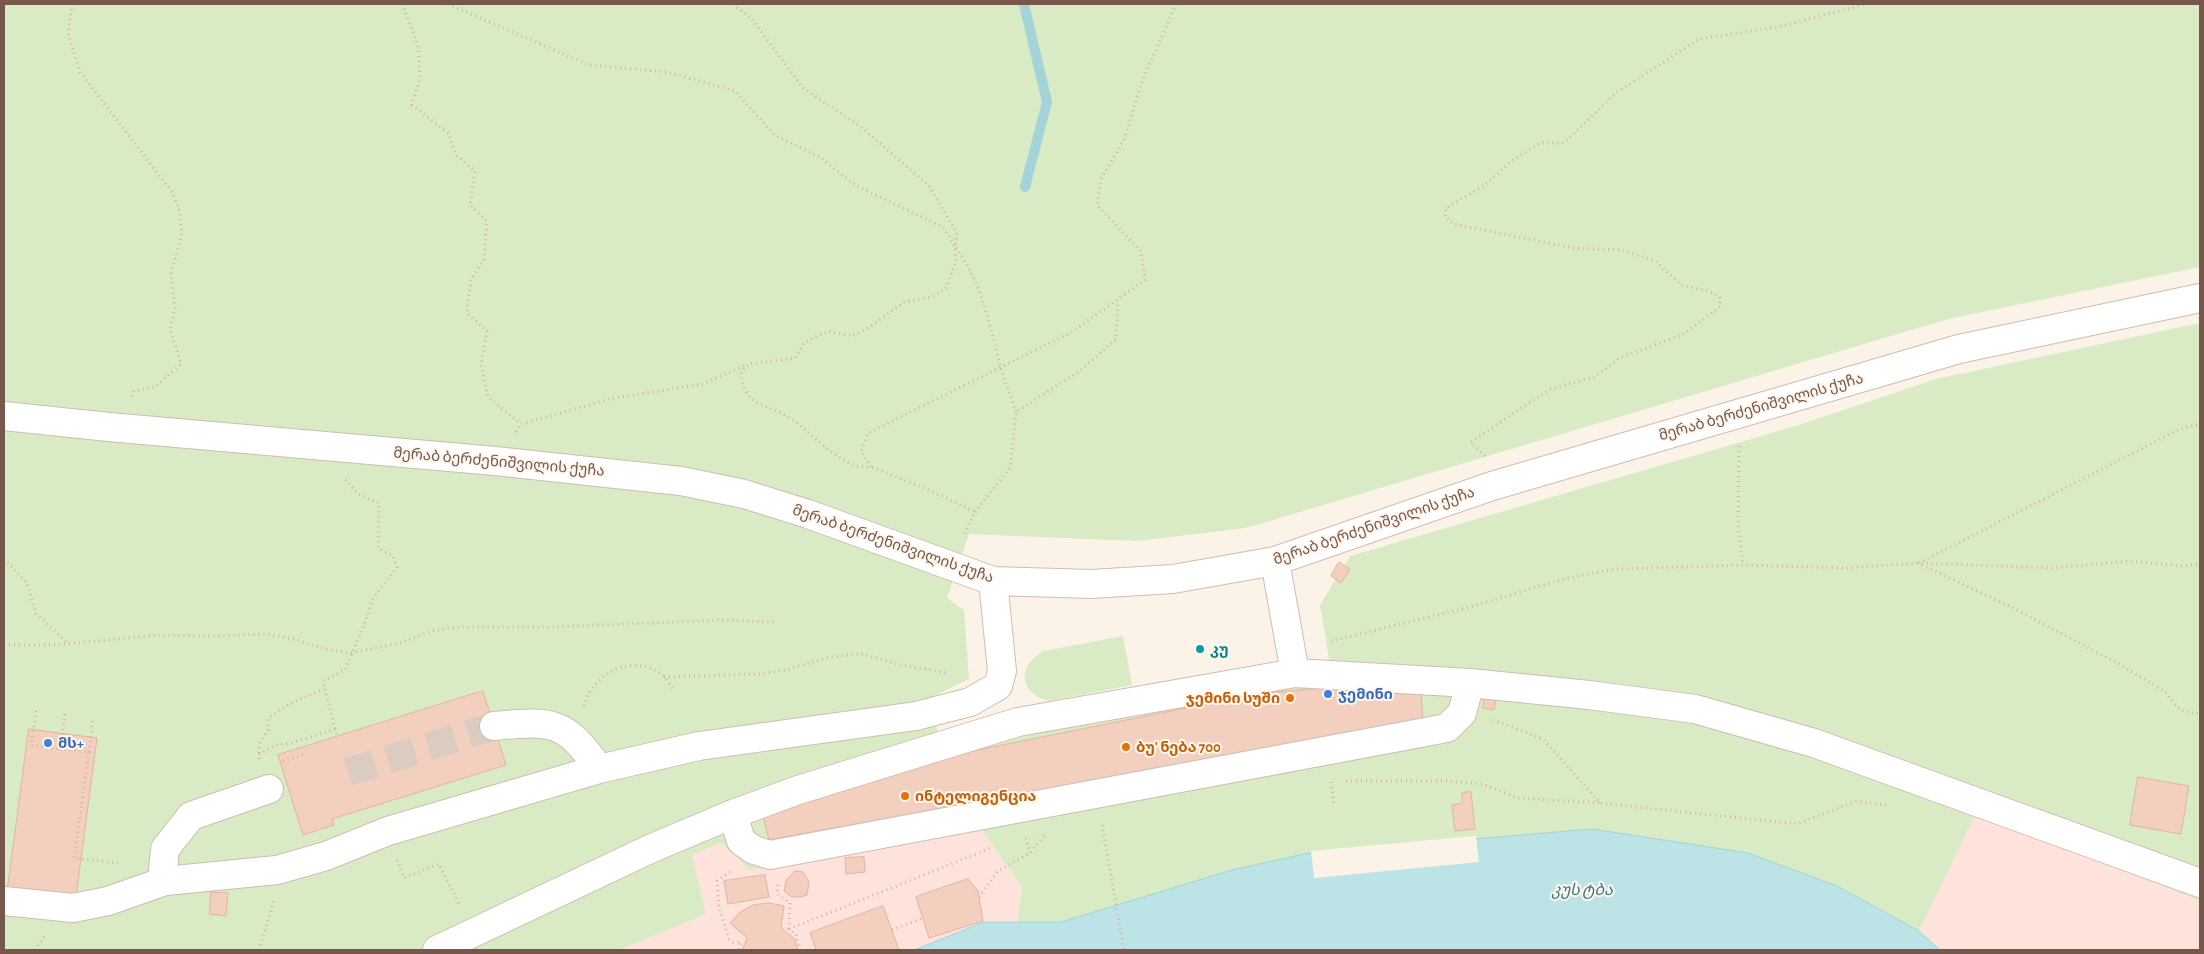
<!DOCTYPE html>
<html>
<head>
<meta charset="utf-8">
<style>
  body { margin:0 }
  #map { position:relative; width:2204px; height:954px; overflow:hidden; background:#fcf3e8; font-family:"Alegreya Sans",sans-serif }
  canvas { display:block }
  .frame { position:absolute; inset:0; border:5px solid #77574b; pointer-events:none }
</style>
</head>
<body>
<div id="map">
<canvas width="2204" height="954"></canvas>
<div class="frame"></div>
</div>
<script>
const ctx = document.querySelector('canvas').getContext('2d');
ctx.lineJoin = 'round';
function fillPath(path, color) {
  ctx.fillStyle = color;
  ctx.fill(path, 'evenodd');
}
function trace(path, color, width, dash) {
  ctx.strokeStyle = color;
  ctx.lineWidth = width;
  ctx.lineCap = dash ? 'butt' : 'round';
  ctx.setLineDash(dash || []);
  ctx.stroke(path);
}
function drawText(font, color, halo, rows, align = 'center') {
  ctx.font = font + ' "Alegreya Sans","Noto Sans Georgian",sans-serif';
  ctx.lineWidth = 4;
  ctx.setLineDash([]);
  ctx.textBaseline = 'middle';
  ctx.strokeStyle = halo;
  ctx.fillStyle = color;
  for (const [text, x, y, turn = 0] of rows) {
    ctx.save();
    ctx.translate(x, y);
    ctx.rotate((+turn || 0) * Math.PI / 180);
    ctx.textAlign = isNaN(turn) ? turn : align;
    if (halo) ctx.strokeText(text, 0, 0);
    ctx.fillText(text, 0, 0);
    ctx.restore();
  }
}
fillPath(new Path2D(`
  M1976,813l224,88v49h-260l-21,-19z
  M980,827l42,60 -5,35h-33l-70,28h-295l87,-36 -14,-59 30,-12z`), '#fde3dc');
fillPath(new Path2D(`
  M4,4h2196v263l-252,52 -702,209 -109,13 -168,-7 -22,64 17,12 5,69 -41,20 10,34 84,-22 307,-52 -9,-54 30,-49 449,-131 137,-46 264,-56v578l-224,-88 -57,118 21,19h-1026l70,-28h33l5,-35 -42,-60 -230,43 -29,-27 -29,12 14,59 -87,36h-615z
  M1123,636l9,49 -83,16c-31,-8 -32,-36 -5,-50z`), '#d8ebc5');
const water = new Path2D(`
  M1592,829l156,24 89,33 82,45 21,19h-1026l70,-28h77l171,-52 77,-17z`);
fillPath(water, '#bce4e7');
trace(water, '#a2d4d8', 1);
fillPath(new Path2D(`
  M1476,836l3,26 -165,16 -3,-27z`), '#fcf3e8');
trace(new Path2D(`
  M1024,4l23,98 -22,85`), '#a2d4d8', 10);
const building = new Path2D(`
  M1339,562l11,7 -9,14 -10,-7z
  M1342,686l79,6 2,29 -654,119 -5,-20 5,-9 184,-56 302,-61z
  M483,691l23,74 -174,54 2,6 -31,10 -25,-80z
  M1486,693l11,2 -3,15 -11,-2z
  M29,729l68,9 -21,158 -68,-9z
  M2138,777l51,9 -8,48 -51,-9z
  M1471,792l4,37 -20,2 -3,-26 10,-2v-10z
  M864,857l1,15 -19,2 -1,-16z
  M795,871l8,1 6,10 -2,13 -7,2h-8l-8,-6 2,-10z
  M765,875l4,22 -41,7 -4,-23z
  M968,879l10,12 5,30 -54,17 -13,-41z
  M211,892l17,1 -2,23 -16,-2z
  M769,903l15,3 -3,22 14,11 3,11h-56l5,-12 -17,-15 9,-10 14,-8z
  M883,906l16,44h-83l-6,-17z`);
fillPath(building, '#f2cfbf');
trace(building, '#e5b49f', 1);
trace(new Path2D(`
  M348,772l146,-46`), '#dbccc1', 28, [28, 14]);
const minor = new Path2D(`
  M4,416l105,11 386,34 186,20 63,13 64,20 185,67 98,3 82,-5 102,-18 217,-75 467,-137 241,-51
  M1275,561l20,112 175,10 119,12 106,14 119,34 386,140
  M494,726c58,-5 70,-7 105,43
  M733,814l8,27 13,9 16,5 677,-127 15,-15 8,-30
  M165,881l-2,-11 2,-21 26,-33 78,-27
  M4,901l69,7 35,-7 57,-20 112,-11 49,-14 62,-25 211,-62 100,-23 217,-30 54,-14 28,-16 4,-15 -9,-90
  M437,950l215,-102 81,-34 65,-24 220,-68 277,-49`);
trace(minor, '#d1bcb0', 30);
trace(new Path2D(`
  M72,4l-4,29 12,39 92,120 7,16 3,25 -11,41 4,34 -5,21 11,35 -26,23 -21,4 -4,8
  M402,4l16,41 2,34 -8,26 36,28 8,22 19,16 -5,34 17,16 -3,39 -13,19 -4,34 20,18 -6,34 7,32 33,27
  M448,4l141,61 78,7 68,19 41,45 44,21 35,28 86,41 9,11 5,10 1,14 -10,27 -14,9 -28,5 -34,25 -19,9 -23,-5 -23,11 -10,16 -46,6 -8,8c3,38 26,29 52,48 21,15 36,35 61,45 6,3 13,1 19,3 35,12 69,28 102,44l-12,25
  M733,4l19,15 51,69 58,39 68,59 28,47 -2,14c27,35 34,76 45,118 4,16 11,31 16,47
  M516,432l5,-8 93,-26 89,-14 43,-19
  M1739,446l-1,79 5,40
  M1485,456l-14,-14 79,-53 44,-12 26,-19 62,-23 38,-28v-9l-11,-7 -28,-6 -25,-24 -35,-11 -47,-2 -121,-24 -8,-8 1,-8 39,-23 25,-23 30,-19h24l53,-51 82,-53 78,-12 89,-23
  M871,467l-10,-16 7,-18 202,-100 75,-53 -4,-29 -44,-46 4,-26 23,-39 17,-56 35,-80
  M975,512l35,-44 6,-56 65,-42 35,-31 2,-38
  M4,559l23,24 9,31 33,30
  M1919,563l261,-134 20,-5
  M1922,565l91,43 106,56 45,27 16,19 20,4
  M1331,641l135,-33 98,-29 50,-10 129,-4 104,3 72,-5 133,5 79,-7 50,5 19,-2
  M4,645h51l103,-10 50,1 60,-2 25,5 36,11 22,3 49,-10 32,-12 25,-4h97l165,-7 55,2
  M664,677l95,-3 27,-4 43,-13 34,-3 37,11 49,8
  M584,706c9,-34 50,-54 80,-30 3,3 6,9 9,13
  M36,711l-5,34 29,4
  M65,714l-5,35 29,3 -15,106 44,5
  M1493,720l50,19 57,64 197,21 60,-23 30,4
  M335,729l-12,-48 22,-11 21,-50 6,-20 25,-33 -4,-11 -15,-8 1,-45 -21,-9 -13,-15
  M89,752l4,-34
  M259,753l1,-11 8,-12 1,-13 24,-15 31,-13
  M259,759v-5l16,-9 17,-2 43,-14 3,8
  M283,761l23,-7
  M1346,781h102l34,3 36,14 82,5
  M1331,782l3,23
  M1102,825l22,125
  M1026,838l4,15
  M397,860l7,18 35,-14 20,40
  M730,872l-13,9 2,27 10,31 4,3h8l-2,8
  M778,885l-1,9 13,9 -1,26 7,6 5,15
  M979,897l19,-26 32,-18 14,-17
  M789,929l202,-81
  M892,930l31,-12
  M35,950l9,-14
  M259,950l15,-49`), '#d7b2a2', 3, [1, 4]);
trace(minor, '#fff', 28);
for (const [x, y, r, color] of [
  [1200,649,5,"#0f9aa8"],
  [1328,694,5,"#3f7fe0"],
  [1290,698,5,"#e8710a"],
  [48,743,5,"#3f7fe0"],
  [1126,747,5,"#e8710a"],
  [905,796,5,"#e8710a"]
]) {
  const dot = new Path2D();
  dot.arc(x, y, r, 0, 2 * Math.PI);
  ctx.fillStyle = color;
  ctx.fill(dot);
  trace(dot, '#fff7ee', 2);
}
drawText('15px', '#77574b', '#fff7ee', [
  ["მერაბ ბერძენიშვილის ქუჩა",1761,407,-16],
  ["მერაბ ბერძენიშვილის ქუჩა",499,462,5],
  ["მერაბ ბერძენიშვილის ქუჩა",1374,526,-19],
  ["მერაბ ბერძენიშვილის ქუჩა",893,544,19]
]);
drawText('bold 15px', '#0d838f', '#fff7ee', [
  ["კუ",1210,649]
], 'left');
drawText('bold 15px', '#366cbe', '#fff7ee', [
  ["ჯემინი",1338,694],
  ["მს+",58,743]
], 'left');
drawText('bold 15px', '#c56008', '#fff7ee', [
  ["ჯემინი სუში",1280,698,"right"],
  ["ბუ' ნება 700",1136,747],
  ["ინტელიგენცია",915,796]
], 'left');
drawText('italic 16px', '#3f777c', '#fff7ee', [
  ["კუს ტბა",1582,890]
]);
</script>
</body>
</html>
